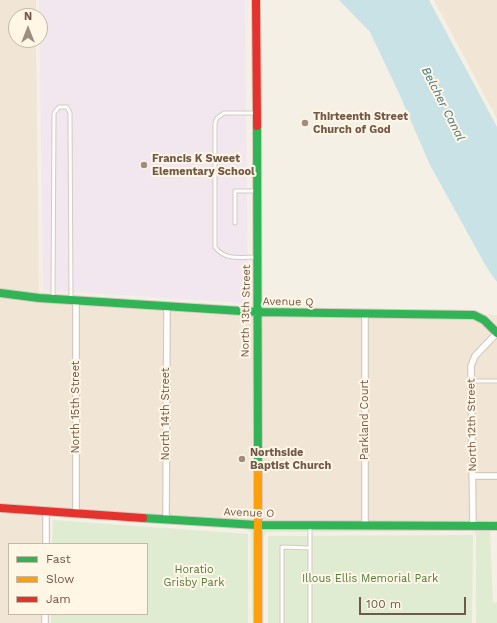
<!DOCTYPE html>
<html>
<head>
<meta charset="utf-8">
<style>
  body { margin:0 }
  #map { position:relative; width:497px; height:623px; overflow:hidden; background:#f5f0e6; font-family:"Work Sans",sans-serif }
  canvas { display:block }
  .legend { position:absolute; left:8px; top:543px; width:140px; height:72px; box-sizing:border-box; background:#fff6e6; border:1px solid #c6b7a7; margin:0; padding:5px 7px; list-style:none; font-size:12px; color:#715848 }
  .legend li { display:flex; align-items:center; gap:8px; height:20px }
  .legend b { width:20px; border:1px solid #c6b7a7 }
  .north { position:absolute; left:8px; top:8px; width:40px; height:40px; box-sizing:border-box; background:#fff6e6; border:1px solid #c6b7a7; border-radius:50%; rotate:0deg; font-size:11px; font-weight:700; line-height:16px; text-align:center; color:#715848 }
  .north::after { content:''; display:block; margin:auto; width:14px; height:18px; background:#9f8d7f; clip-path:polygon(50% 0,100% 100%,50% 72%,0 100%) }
  .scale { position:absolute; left:359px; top:597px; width:107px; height:18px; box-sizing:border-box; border:2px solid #715848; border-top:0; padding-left:5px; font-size:12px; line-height:14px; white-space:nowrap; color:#715848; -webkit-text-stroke:3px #fff6e6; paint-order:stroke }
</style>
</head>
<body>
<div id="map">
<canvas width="497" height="623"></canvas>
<ul class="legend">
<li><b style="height:5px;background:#30b455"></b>Fast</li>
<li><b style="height:5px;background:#ff9f0a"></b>Slow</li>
<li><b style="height:5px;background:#e5322d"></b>Jam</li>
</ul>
<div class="north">N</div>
<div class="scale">100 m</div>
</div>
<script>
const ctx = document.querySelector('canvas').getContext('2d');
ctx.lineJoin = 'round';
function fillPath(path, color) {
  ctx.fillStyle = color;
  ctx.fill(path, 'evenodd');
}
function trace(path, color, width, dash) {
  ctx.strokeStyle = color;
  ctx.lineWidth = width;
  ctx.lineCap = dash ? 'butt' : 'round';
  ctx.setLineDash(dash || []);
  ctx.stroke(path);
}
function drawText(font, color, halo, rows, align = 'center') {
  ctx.font = font + ' "Work Sans",sans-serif';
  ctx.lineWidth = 4;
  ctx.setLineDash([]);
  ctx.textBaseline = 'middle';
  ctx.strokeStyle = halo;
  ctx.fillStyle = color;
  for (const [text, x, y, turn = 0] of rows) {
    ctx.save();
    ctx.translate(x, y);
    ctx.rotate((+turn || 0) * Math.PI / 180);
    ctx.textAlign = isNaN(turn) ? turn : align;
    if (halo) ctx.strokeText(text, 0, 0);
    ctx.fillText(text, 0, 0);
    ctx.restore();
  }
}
fillPath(new Path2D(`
  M0,0h36v16h-20v24h20l3,250 3,4 -42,-5z
  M434,0h63v119z
  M0,297l38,5 34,2v205l-72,-5z
  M80,305l83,6 -1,205 -82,-6z
  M170,312l83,4v205l-83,-5z
  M485,314l12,1v12l-8,-10z
  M260,316l101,2v204l-100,-1z
  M369,318l105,2 6,1 4,2 8,10 -19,20 -6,13 2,155 -101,1z
  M497,339v133h-21l-2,-105 4,-9z
  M476,480h21v42l-20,-1z
  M0,512l42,4v28h-33v70h33l-1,9h-41z`), '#f1e6d6');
fillPath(new Path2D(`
  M39,0h206l3,298 -5,5 -200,-13z`), '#f2e6ef');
fillPath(new Path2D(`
  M53,520l195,14v89h-197v-9h96v-70h-95z
  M207,527l46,2 1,94h-2l-1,-91 -3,-3z
  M261,529l229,1 3,73 4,-1v21h-21v-88l-2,-4 -208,1 -2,4v87h-2z
  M473,535l-1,88h-204v-87z`), '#e0ecd1');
fillPath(new Path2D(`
  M339,0h90l68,127v155l-10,-14 -57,-103 -32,-74 -28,-59z`), '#c9e2e5');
const lane = new Path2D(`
  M255,113h-31l-7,5 -2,5v124c10,14 26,10 41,10
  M235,223v-32h22
  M53,297l1,-184 5,-6h8l3,6 1,186
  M471,381h26
  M310,526v97
  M282,623v-76l28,1`);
const street = new Path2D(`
  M472,476h25
  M76,514v-214
  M166,520l1,-213
  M365,526v-212
  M473,526l-2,-160 4,-10 22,-23
  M46,544v-32
  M45,623v-9`);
const fast = new Path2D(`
  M257,126l1,346
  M0,293l39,5 218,14 217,3 10,5 13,13
  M143,518l114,7 240,1`);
const slow = new Path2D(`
  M258,472v151`);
const jam = new Path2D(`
  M256,0l1,126
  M0,508l143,10`);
trace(lane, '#d3cbc2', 5);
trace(street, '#d3cbc2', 8);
trace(fast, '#d6ccc3', 10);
trace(slow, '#d6ccc3', 10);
trace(jam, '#d6ccc3', 10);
trace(lane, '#fefdfb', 3);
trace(street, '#fefdfb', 5.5);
trace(fast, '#30b455', 8);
trace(slow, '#ff9f0a', 8);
trace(jam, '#e5322d', 8);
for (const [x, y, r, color] of [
  [305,123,4,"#9f8d7f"],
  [144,165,4,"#9f8d7f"],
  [242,459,4,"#9f8d7f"]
]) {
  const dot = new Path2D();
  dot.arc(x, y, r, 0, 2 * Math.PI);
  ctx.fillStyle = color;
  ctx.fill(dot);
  trace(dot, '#fff6e6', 1.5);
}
drawText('bold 11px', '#715848', '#fff6e6', [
  ["Thirteenth Street",313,117],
  ["Church of God",313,130],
  ["Francis K Sweet",152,159],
  ["Elementary School",152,172],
  ["Northside",250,453],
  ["Baptist Church",250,466]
], 'left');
drawText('11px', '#715848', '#fff6e6', [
  ["Avenue Q",288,302,1],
  ["North 13th Street",246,311,-89],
  ["North 15th Street",76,407,-90],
  ["North 14th Street",166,414,-90],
  ["Parkland Court",365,420,-90],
  ["North 12th Street",472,425,-91],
  ["Avenue O",249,513,2]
]);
drawText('11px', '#537c43', '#fff6e6', [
  ["Horatio",194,570],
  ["Grisby Park",194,583],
  ["Illous Ellis Memorial Park",370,579]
]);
drawText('italic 12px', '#437885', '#fff6e6', [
  ["Belcher Canal",443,104,63]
]);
</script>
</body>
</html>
